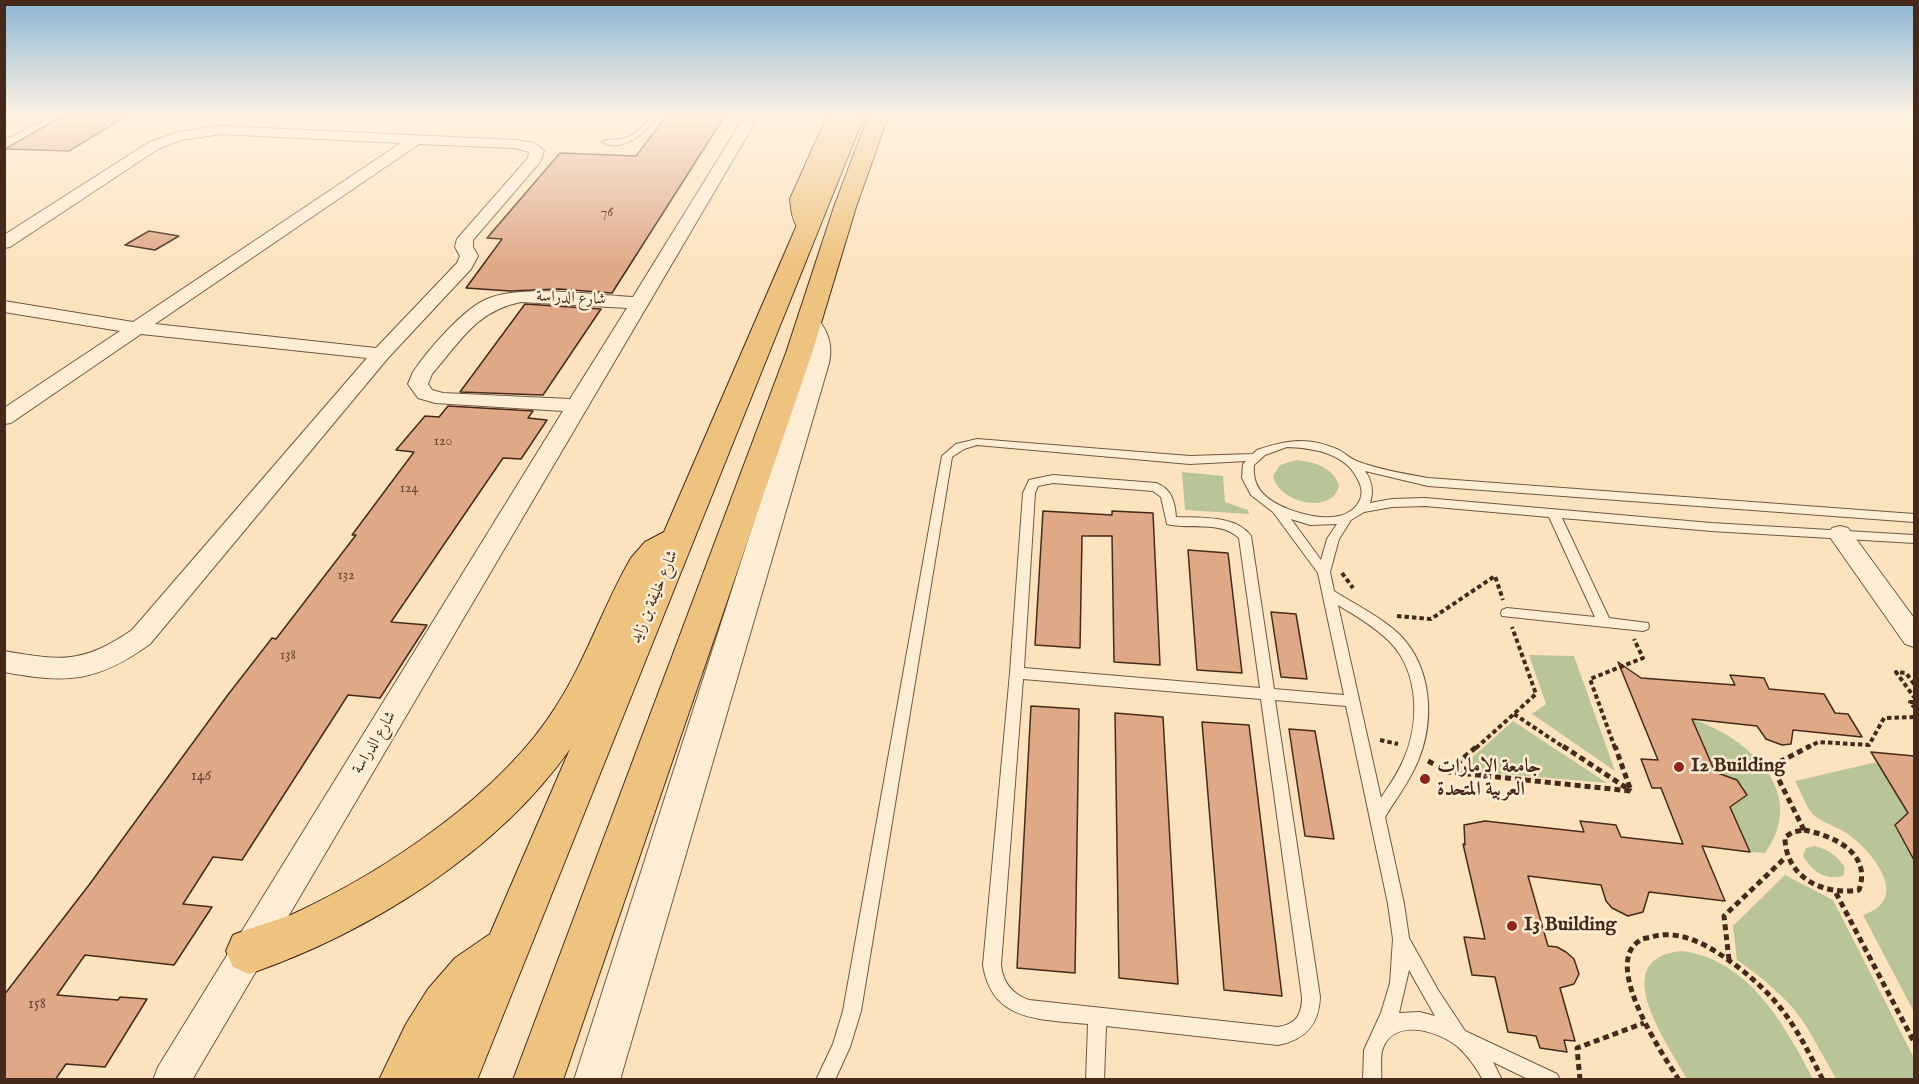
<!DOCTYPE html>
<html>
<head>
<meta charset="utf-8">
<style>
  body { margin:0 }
  #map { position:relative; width:1919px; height:1084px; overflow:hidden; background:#fce3be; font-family:"IM FELL English",serif }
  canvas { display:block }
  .frame { position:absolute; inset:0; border:6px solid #452a1b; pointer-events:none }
</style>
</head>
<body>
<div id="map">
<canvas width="1919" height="1084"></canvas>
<div class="frame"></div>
</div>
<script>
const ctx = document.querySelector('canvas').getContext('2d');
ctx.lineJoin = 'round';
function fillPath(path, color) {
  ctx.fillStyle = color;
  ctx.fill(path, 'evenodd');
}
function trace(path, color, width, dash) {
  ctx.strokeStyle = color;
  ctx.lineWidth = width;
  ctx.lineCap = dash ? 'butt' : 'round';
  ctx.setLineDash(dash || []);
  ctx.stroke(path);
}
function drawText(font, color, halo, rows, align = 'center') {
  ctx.font = font + ' "IM FELL English",Amiri,serif';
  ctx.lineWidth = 5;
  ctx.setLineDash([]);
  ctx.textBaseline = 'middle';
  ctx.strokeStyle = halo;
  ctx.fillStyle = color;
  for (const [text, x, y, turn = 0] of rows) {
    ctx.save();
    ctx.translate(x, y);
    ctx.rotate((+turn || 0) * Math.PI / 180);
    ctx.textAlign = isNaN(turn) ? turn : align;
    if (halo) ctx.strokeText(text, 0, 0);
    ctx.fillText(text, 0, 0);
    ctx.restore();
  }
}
fillPath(new Path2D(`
  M1296,460c18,2 38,7 43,26 -8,30 -61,16 -66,-10l7,-11z
  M1182,472l41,4 2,26 23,8 1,4 -64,-4z
  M1529,655l45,1 41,115 -83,-57 14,-10z
  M1692,719c55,18 118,73 73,134l-15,-1 -24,-54 19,-2 -2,-10 -12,-9 -15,-3z
  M1513,721l94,62 -149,-13z
  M1877,762l35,58 -6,20 8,5v167l-51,-97c48,-15 11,-62 -14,-80 -10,-8 -23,-11 -33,-18 -9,-6 -15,-26 -21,-36z
  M1815,846c14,4 22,9 30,22l-2,8c-18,5 -31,-5 -40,-20l3,-8z
  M1785,875l48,25 81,158v21h-78c-9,-16 -18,-33 -28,-50 -17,-28 -44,-50 -71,-69l-4,-34z
  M1683,951c67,10 101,73 130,128h-126c-19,-35 -83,-122 -4,-128z`), '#b9c596');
const building = new Path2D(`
  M66,114h64l-61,37 -64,-2z
  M668,114h58l-114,179 -53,-4 -49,2 -44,-3 36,-49 -15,-1 73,-85 76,3z
  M149,231l30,5 -24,14 -30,-5z
  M525,304l76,5 -58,86 -83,-3z
  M448,406l85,5 -5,7 19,2 -26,39 -18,-1 -112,164 36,3 -47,73 -32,-3 -106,165 -29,-3 -30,47 29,3 -38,58 -89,-10 -28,40 61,5 2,-3 27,2 -42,68 -39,-3 -11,16h-51v-85l85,-110 138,-189 45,-58 4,1 80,-104h-4l62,-83 -18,-2 29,-34 14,1z
  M1043,511l69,4v-4l41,2 7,152 -46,-3 -2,-126h-30l-2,112 -45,-3z
  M1188,550l40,3 14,120 -45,-3z
  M1271,612l25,2 11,65 -26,-2z
  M1618,662l23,16 94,7 -5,-10 34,3 5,11 55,5 11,19 13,1 14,23 -69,-7 -2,14 -9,1 -16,-6 -9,-13 -65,-7 23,53 22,8 10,15 -17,12 20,45 -48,-6 23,55 -76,-9 -6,20 -15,4 -16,-8 -6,-7 -5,-16 -73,-9 20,70 9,1 9,5 8,7 5,15 -5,10 -14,4 15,53 -11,-1 3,12 -27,-4 -4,-12 -28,-4 -13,-55 -23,-2 -8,-38 21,2 -22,-95 2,1 -1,-20 21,-4 99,11 -4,-11 36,4 5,12 62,7 -22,-56h-9l-11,-29 17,1z
  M1031,706l48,3 -4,264 -58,-5z
  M1115,713l48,4 15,267 -59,-6z
  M1202,722l47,3 33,271 -58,-6z
  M1289,729l26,2 19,108 -29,-3z
  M1871,752l43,4v104l-19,-35 13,-12z`);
fillPath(building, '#dfa988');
trace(building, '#452a1b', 1.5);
const service = new Path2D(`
  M653,114h6c-12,16 -34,40 -57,28 6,-3 13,-2 20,-3 14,-3 22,-15 31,-25z
  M977,439l213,17 63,-2 4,-4c30,-10 51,-14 82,0 7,4 13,10 20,12 22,8 46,12 69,16l486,36v8l-486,-36 -63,-15c7,10 9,20 5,32l22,-4 33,-1 286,25 203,12v8l-203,-12 -149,-13 47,100 39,5 1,3 -1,3 -5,2 -141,-15 -1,-3 1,-3 5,-2 88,9 -46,-100 -124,-11 -33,1 -28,5 -13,8 -12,19 -9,33 4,19c22,14 47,26 66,44 32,33 35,85 18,126 -9,21 -22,38 -33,56l19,87 5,34 29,52 27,41 92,43 3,6h-30l-37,-18 9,18h-19c-7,-13 -15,-24 -26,-34 -20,-16 -65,-29 -75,5 -2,9 0,20 -1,29h-18l1,-30 17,-37 9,-30 3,-44 -5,-35 -42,-198 -71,-6 45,297c-1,28 -15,43 -42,48l-172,-19 -2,54h-18l2,-56c-46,-5 -96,-1 -105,-59l27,-292 13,-180 6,-13 24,-5 103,8c16,6 19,19 20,34 24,1 60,-2 75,19l23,153 70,6 -26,-122 -45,-61 -22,-17 -9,-17 1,-14 3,-3 -56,3 -213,-19 -13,4 -12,8 -91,554 -11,36 -15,33h-19l17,-36 10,-33 99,-555 14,-12zM1287,447c26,1 59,6 71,33 4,7 5,15 1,22 -15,26 -60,13 -80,3 -17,-9 -27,-20 -25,-40l11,-10zM1053,483l100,8 8,6 6,27c23,6 53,-4 72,14l21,150 -236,-20 11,-175 3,-7zM1291,519l19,6 27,-1 -10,15 -6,21zM1338,605c18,11 37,22 52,37 30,31 30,84 12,121 -5,12 -14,24 -21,35zM1023,679l238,20 41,298c0,18 -6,27 -24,30l-249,-27c-17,-6 -26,-17 -28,-35zM1409,970l26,46 -15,-4 -21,1z`);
const minor = new Path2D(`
  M36,114h18l-50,25v-10z
  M746,114h14l-568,966h-39l5,-13 405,-656 -128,-8 -17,-5 -10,-14 5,-12c15,-22 50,-63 74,-73 34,-15 108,-4 146,-2zM521,302l106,6 -57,91 -127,-6 -11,-3 -4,-6 4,-10c29,-33 44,-63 89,-72z
  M221,126l294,14 20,3 9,8 -4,11 -67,78v7l5,9 -7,13 -83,89 -238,286c-53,38 -82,40 -146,28v-21c58,10 78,13 128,-21l235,-272 -226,-24 -130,89 -7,1v-16l116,-77 -116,-19v-11l129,21 268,-179 -180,-9 -40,6 -23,9 -148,98 -6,1v-13l144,-92 30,-11zM419,144l96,4 14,4 -1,6 -71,81 -2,8 5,9 -3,7 -81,85 -221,-24z
  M1840,526l8,2 66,90v29l-9,-3 -73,-104 -4,-6 4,-6z`);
const tertiary = new Path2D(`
  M809,315l8,2c11,15 16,27 12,46l-209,717h-46l231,-717 1,-22 -9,-19 4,-5z`);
const primary = new Path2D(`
  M828,114h20l-36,85 1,13 5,13 -3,5 -8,2 -8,-2c-7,-10 -8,-20 -9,-31z`);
const trunk = new Path2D(`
  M845,114h20l-388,966h-98l27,-56 22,-35 27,-31 35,-24 80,-185c-73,104 -202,184 -321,225l-16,-7 -7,-16 7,-16c19,-8 40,-13 60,-21 91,-42 208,-120 262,-206 31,-47 48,-102 76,-150l14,-16 19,-10z
  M869,114h20l-33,93 -44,146 -249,727h-50l273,-727 48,-146z`);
trace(service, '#735844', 2);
trace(minor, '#735844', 2);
trace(tertiary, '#735844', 2);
trace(primary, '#452a1b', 2);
trace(trunk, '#452a1b', 2);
trace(new Path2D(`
  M398,114l82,4 26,-4`), '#452a1b', 2, [3, 2]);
trace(new Path2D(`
  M1342,573l11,15
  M1397,616l34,3 64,-43 8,24
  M1914,684l-8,-11 -10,-1 18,25
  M1914,702h-4l4,5
  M1514,714l51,34
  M1380,740l18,4
  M1476,748l60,-54 -24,-67
  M1615,748l-25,-69 53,-21 -9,-19
  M1807,748l11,-6 51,3 15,-27 30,-1`), '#452a1b', 4, [4.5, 3]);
trace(new Path2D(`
  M1563,746l68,45
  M1428,761l21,11 182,19 -16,-45
  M1449,771l28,-25
  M1804,830l-32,-64 38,-20
  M1804,830c30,6 68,23 55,60 -36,6 -74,-13 -74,-53l8,-5z
  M1836,893l78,149
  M1729,960l-5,-44 62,-59
  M1580,1080l-3,-32 67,-25
  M1679,1080c-16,-25 -77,-115 -40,-139 3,-3 9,-3 13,-4 24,-8 52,6 72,20 25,17 52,41 68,67 12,18 21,37 31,56`), '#452a1b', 5, [6, 4]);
fillPath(service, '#fdedd5');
fillPath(minor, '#fdedd5');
fillPath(tertiary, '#fdedd5');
fillPath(primary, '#eec27f');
fillPath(trunk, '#eec27f');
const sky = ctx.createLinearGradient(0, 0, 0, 266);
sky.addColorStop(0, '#8cb7d6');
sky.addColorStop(0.43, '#fef2e2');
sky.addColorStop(1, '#fef2e200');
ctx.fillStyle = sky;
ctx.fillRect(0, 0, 1919, 266);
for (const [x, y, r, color] of [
  [1679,767,6,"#8f2418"],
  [1425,779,6,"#8f2418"],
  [1512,926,6,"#8f2418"]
]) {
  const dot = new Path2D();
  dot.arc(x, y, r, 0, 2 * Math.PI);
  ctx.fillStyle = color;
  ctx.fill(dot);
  trace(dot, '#fdedd5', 2);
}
drawText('14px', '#6c4a36', null, [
  ["76",607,213],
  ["120",443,442],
  ["124",409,489],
  ["132",346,576],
  ["138",288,656]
]);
drawText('16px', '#452a1b', '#fdedd5', [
  ["شارع الدراسة",571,299,3],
  ["شارع خليفة بن زايد",655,597,-67],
  ["شارع الدراسة",375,743,-59]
]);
drawText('16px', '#6c4a36', null, [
  ["146",201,777],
  ["158",37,1005]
]);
drawText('bold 20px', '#452a1b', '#fdedd5', [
  ["I2 Building",1691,767],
  ["جامعة الإمارات",1437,768],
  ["العربية المتحدة",1437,791],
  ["I3 Building",1524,926]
], 'left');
</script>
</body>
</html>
